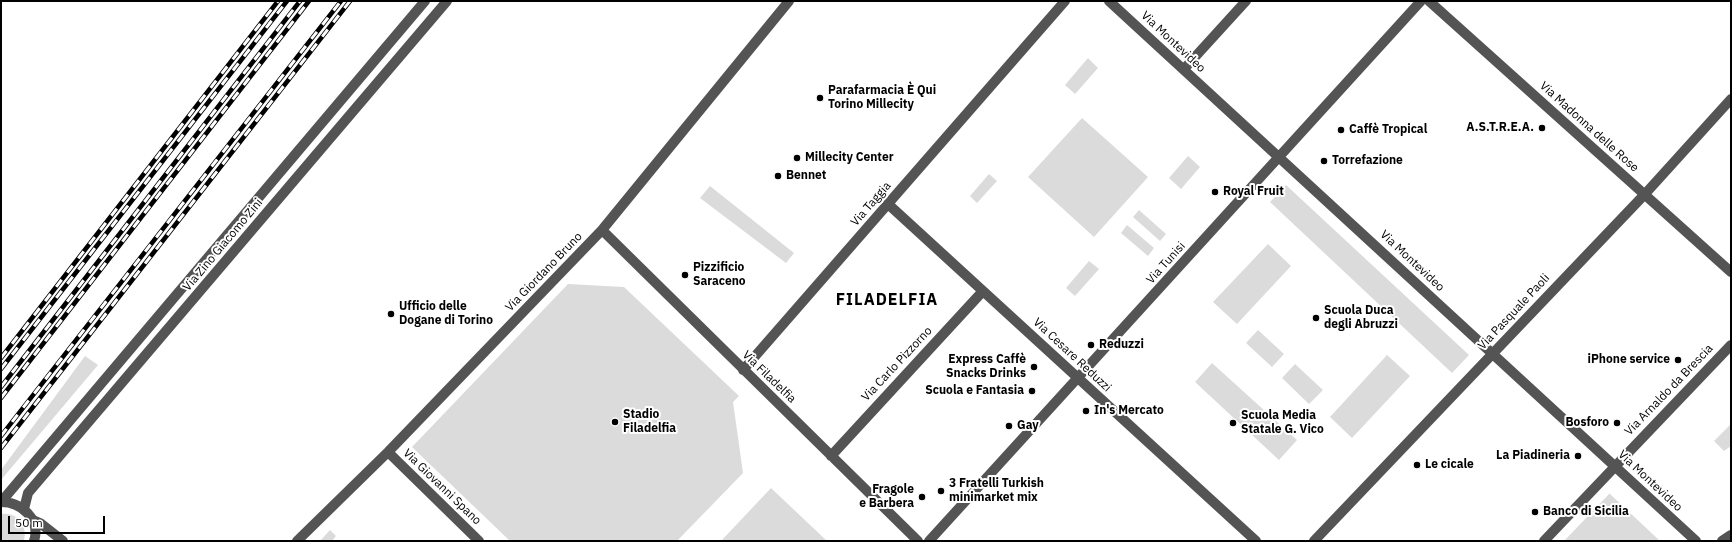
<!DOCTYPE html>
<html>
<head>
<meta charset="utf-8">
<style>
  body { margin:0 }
  #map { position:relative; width:1732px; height:542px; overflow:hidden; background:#fff; font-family:"IBM Plex Sans",sans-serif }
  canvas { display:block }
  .frame { position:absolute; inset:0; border:2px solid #000; pointer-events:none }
  .scale { position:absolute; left:8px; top:516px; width:97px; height:18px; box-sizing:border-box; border:2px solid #000; border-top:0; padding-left:5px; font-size:12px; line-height:14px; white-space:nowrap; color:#000; -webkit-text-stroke:3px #fff; paint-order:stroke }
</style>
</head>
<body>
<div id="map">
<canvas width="1732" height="542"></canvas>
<div class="frame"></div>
<div class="scale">50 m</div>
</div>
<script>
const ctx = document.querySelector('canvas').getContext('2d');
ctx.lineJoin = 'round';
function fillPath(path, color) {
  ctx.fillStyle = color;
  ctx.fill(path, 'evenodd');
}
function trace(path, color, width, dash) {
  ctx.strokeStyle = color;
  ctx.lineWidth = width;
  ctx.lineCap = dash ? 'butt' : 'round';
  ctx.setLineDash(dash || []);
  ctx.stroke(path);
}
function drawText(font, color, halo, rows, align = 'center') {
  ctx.font = font + ' "IBM Plex Sans",sans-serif';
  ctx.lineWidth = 4;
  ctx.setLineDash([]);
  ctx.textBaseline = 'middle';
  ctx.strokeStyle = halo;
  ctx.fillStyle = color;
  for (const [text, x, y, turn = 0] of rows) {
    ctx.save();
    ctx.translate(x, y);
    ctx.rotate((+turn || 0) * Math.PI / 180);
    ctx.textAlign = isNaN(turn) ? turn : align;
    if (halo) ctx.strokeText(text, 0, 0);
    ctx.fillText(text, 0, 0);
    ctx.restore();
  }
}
fillPath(new Path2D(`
  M1088,58l10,10 -23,26 -10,-9z
  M1082,118l66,59 -54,60 -66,-60z
  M1188,156l12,11 -19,22 -12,-11z
  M989,174l8,7 -20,22 -7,-7z
  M1286,185l183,170 -17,18 -182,-171z
  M710,186l84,67 -8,10 -86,-65z
  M1139,210l27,24 -6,7 -27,-24z
  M1127,225l27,23 -6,8 -27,-23z
  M1268,244l23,22 -54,58 -24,-22z
  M1089,261l10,8 -24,27 -9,-8z
  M568,284l56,3 115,109 -6,6 10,71 -66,68h-167l-98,-94z
  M1258,330l26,24 -12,13 -26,-24z
  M1387,355l23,21 -58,62 -22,-21z
  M85,356l13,9 -97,115v-10z
  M1212,363l85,77 -18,20 -84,-78z
  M1295,364l28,26 -14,14 -27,-26z
  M1731,424v22l-7,5 -10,-10z
  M771,488l56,53h-106z
  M1610,493v1l50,47h-96z
  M1,514c17,-2 27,11 23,27h-23z
  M330,530l6,6 -4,5h-12z`), '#dbdbdb');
trace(new Path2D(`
  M1109,1l587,540
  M1429,1l302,271
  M1184,69l62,-68
  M888,204l368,337
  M602,230l316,311
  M743,370l322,-369
  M388,452l91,89
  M831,456l152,-165
  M1,502l424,-501
  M1,502c20,0 40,17 33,39
  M24,509l4,-16 419,-492
  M33,520l7,3 23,18
  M297,541l91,-89 214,-222 187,-229
  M929,541l492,-540
  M1314,541l331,-347 86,-95
  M1544,541l187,-196
  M1722,541l9,-6`), '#545454', 10);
const rail = new Path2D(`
  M1,358l277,-357
  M1,369l286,-368
  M1,387l299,-386
  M1,398l308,-397
  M1,436l340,-435
  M1,448l349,-447`);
trace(rail, '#000', 4.5);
trace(rail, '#fff', 3, [9]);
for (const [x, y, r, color] of [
  [820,98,4,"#000"],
  [1542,128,4,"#000"],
  [1341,130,4,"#000"],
  [797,158,4,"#000"],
  [1324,161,4,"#000"],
  [778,176,4,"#000"],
  [1215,192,4,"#000"],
  [685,275,4,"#000"],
  [391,314,4,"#000"],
  [1316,318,4,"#000"],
  [1091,345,4,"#000"],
  [1678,360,4,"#000"],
  [1034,367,4,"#000"],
  [1032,391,4,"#000"],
  [1086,411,4,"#000"],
  [615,422,4,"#000"],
  [1233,423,4,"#000"],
  [1617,423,4,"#000"],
  [1009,426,4,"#000"],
  [1578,456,4,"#000"],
  [1417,465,4,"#000"],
  [941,491,4,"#000"],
  [922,497,4,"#000"],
  [1535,512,4,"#000"]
]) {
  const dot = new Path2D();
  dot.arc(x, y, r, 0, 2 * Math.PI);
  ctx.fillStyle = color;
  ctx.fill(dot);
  trace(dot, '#fff', 1.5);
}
drawText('12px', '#000', '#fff', [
  ["Via Montevideo",1173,42,43],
  ["Via Madonna delle Rose",1589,127,42],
  ["Via Taggia",871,204,-49],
  ["Via Zino Giacomo Zini",223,245,-50],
  ["Via Montevideo",1412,261,43],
  ["Via Tunisi",1166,263,-48],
  ["Via Giordano Bruno",544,272,-46],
  ["Via Pasquale Paoli",1514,312,-47],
  ["Via Cesare Reduzzi",1072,355,43],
  ["Via Carlo Pizzorno",897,364,-47],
  ["Via Filadelfia",769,377,44],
  ["Via Arnaldo da Brescia",1669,390,-46],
  ["Via Montevideo",1650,481,43],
  ["Via Giovanni Spano",442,487,44]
]);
drawText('bold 12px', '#000', '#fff', [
  ["Parafarmacia È Qui",828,91],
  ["Torino Millecity",828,105],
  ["A.S.T.R.E.A.",1534,128,"right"],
  ["Caffè Tropical",1349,130],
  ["Millecity Center",805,158],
  ["Torrefazione",1332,161],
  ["Bennet",786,176],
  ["Royal Fruit",1223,192],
  ["Pizzificio",693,268],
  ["Saraceno",693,282],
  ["Ufficio delle",399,307],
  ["Dogane di Torino",399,321],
  ["Scuola Duca",1324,311],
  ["degli Abruzzi",1324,325],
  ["Reduzzi",1099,345],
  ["Express Caffè",1026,360,"right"],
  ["Snacks Drinks",1026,374,"right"],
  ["iPhone service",1670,360,"right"],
  ["Scuola e Fantasia",1024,391,"right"],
  ["In's Mercato",1094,411],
  ["Stadio",623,415],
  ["Filadelfia",623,429],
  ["Scuola Media",1241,416],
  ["Statale G. Vico",1241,430],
  ["Bosforo",1609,423,"right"],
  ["Gay",1017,426],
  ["La Piadineria",1570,456,"right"],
  ["Le cicale",1425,465],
  ["3 Fratelli Turkish",949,484],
  ["minimarket mix",949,498],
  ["Fragole",914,490,"right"],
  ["e Barbera",914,504,"right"],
  ["Banco di Sicilia",1543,512]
], 'left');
ctx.letterSpacing = '1px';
drawText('bold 16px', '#000', '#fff', [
  ["FILADELFIA",887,300]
]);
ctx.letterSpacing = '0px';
</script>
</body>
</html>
